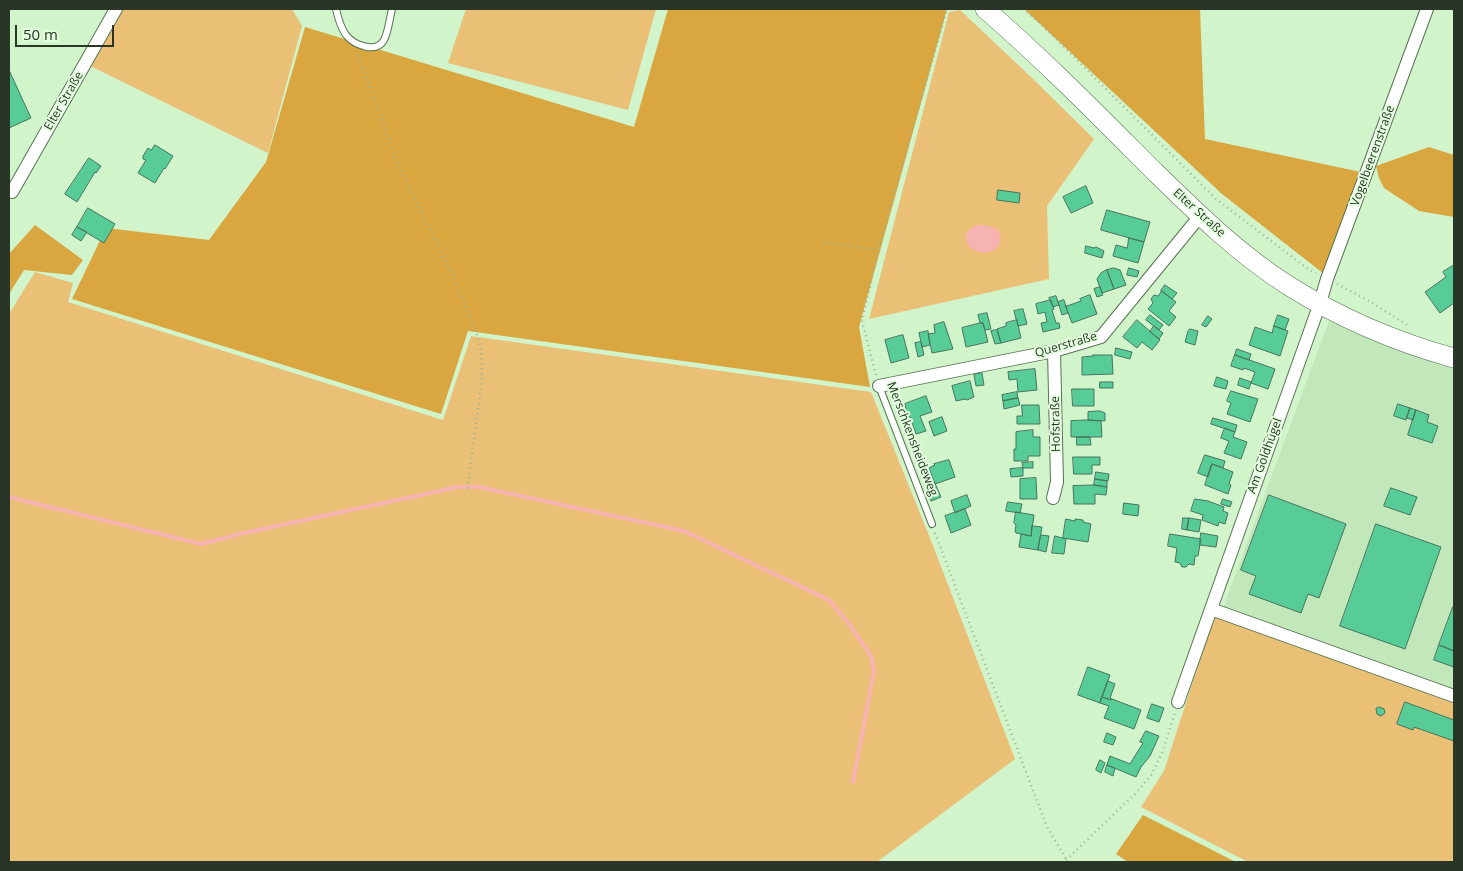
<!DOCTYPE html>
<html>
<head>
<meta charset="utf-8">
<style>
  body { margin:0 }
  #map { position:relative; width:1463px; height:871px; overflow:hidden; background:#d1f4cb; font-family:"Open Sans",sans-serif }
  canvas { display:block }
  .frame { position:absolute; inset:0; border:10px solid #293627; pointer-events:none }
  .scale { position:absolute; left:15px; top:25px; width:99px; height:22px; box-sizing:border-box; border:2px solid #293627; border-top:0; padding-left:6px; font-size:15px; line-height:18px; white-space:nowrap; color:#293627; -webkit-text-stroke:4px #e3ffde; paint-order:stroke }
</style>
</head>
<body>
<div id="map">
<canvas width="1463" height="871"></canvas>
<div class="frame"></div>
<div class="scale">50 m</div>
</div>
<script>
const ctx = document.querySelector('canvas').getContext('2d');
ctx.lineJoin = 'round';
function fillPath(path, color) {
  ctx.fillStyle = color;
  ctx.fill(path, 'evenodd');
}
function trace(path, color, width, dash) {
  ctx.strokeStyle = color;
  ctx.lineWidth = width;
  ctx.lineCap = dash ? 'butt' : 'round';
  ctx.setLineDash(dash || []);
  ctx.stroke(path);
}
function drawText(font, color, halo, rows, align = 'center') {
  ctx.font = font + ' "Open Sans",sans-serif';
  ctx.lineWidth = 4;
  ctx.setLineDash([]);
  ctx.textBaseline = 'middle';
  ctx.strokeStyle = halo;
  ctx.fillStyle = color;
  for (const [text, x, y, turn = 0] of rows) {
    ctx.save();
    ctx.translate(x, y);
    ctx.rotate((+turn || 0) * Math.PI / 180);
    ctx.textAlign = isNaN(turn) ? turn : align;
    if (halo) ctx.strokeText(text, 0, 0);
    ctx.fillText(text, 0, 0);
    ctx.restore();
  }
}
fillPath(new Path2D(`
  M1330,318l124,47v327l-231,-84z`), '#c1e7ba');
fillPath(new Path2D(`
  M118,9h174l10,17 -34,127 -182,-89z
  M466,9h190l-28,101 -180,-47z
  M960,10l70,66 64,63 -47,67 2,73 -180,40 80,-307z
  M35,272l38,11 -5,19 375,118 28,-84 400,56 61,151 83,216 -138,103h-868v-548z
  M1214,616l240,87v159h-206l-107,-55 23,-36z`), '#eac076');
fillPath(new Path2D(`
  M668,9h279l-88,318 11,60 -402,-56 -27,83 -369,-115 34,-71 103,12 57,-78 39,-135 329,100z
  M1024,9h176l5,130 156,33 -37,102 -102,-80z
  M1429,147l25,8v62l-35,-6 -35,-23 -5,-10 -3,-12z
  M35,225l48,35 -11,15 -48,-5 -15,24v-40z
  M1143,815l93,47h-108l-12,-8z`), '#daa640');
fillPath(new Path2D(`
  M977,225c10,0 24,1 23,14 0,5 -2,8 -5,10 -19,13 -44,-13 -18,-24z`), '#f6b3b1');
trace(new Path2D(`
  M9,497l192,47 43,-11 214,-46h21l205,44 145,69 20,24 22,32 3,15 -21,111`), '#f6b3b1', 4);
const building = new Path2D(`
  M9,70l22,48 -22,10z
  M155,145l18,11 -8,13 -1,-1 -9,15 -17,-10 8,-13 -3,-1v-3l5,-8 3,2z
  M89,158l12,8 -5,7 -1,-1 -18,30 -12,-8z
  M1086,186l7,17 -22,10 -8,-16z
  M998,190l22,3 -1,10 -22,-3z
  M88,208l27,16 -11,19 -27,-16z
  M1107,210l43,12 -6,20 -43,-12z
  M77,227l10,5 -6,9 -9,-6z
  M1129,238l15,4 -6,21 -25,-7 3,-11 11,3z
  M1086,246l8,2 2,-1 8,4 -2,7 -17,-5z
  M1454,265v38l-14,10 -15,-21 21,-15 -3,-5z
  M1114,268l6,2 6,15 -12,4 -7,-19z
  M1129,268l10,3 -2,6 -10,-2z
  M1107,270l7,19 -12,4 -5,-14 4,-6z
  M1165,285l12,8 -5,6 -11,-8z
  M1100,287l3,8 -6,2 -3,-8z
  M1162,291l14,11 -7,9 7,6 -7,9 -21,-17 5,-6 -2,-4 3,-4 4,1z
  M1090,295l7,19 -25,9 -7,-18 2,1 14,-5 -1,-2z
  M1056,296l3,9 -6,2 -4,-9z
  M1050,300h1l3,9 -2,1 4,13h3l1,5 -17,4 -2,-9 6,-1 -2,-10 -7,2 -2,-10z
  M1064,300l4,13 -6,2 -4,-13z
  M1023,309l4,15 -9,2 -4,-15z
  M987,313l4,16 -6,1 -2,-7h-3l-2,-8z
  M1150,315l13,10 -4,5 -13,-10z
  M1278,315l11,4 -4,11 -11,-4z
  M1208,316l4,3 -6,8 -4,-2z
  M1017,320l4,18 -20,5 -4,-14 9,-3v-3z
  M1137,320l23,20 -8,10 -10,-8 -5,6 -14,-11z
  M944,322l9,27 -21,4 -4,-19 7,-1 -1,-8z
  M980,323h3l5,19 -22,5 -4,-19z
  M1154,326l9,7 -4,6 -9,-7z
  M1274,326l14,5 -8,25 -31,-11 6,-18 17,6z
  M1190,329l8,2 -3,14 -10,-3 3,-11z
  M997,330l4,13 -6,1 -4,-13z
  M928,331l2,14 -8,2 -3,-14z
  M903,335l6,23 -18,5 -6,-23z
  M921,342l3,13 -6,2 -3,-14z
  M1116,348l16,4 -2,7 -15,-4z
  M1237,349l14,5 -2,6 -14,-5z
  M1093,355h19l1,19 -31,1v-18l11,-1z
  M1235,355l40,14 -7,20 -17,-6 4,-11 -11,-4 -1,2 -12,-4z
  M1035,369l2,21 -19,2 -1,-13 -8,1 -1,-8z
  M982,373l2,12 -8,1 -2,-11z
  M1217,377l11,4 -2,8 -12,-3z
  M1240,378l11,4 -2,7 -11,-4z
  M970,381l4,16 -7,3 -2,-1 -9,2 -4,-15z
  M1100,382h13v6h-13z
  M1072,389h22v17h-21z
  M1231,391l27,8 -8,23 -23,-8 4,-11 -4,-2z
  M1017,392l1,6 -15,3 -1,-6z
  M926,396l6,16 -12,4 6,15 -10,3 -6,-17 -3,1 -3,-8 2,-1 -1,-5z
  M1018,398l2,7 -16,4 -1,-8z
  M1398,404l12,4 -4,12 -12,-4z
  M1022,405h17l1,19h-23v-8h5z
  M1410,408l6,2 -3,10 -6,-2z
  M1416,410l13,5 -2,7 11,4 -6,17 -24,-8z
  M1100,411l5,2v8l-17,-1v-8z
  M942,417l5,14 -13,5 -5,-14z
  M1213,418l24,7 -2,7 -24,-8z
  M1088,420l13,1 1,16h-31v-16z
  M1225,428l10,4 -2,5 14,5 -6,17 -17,-6 5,-12 -8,-3z
  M1033,430v7h7v19h-12v5h-14v-12h2v-17z
  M1077,437h13l1,8h-14z
  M1205,455l20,6 -2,7 -11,-4 -4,13 -10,-4z
  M1073,457h27v8h-8v9h-18z
  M949,460l6,17 -20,7 -6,-16 6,-3 -1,-1z
  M1033,462v6h-10l-1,-5z
  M1212,464l21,8 -4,12 2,1 -3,9 -23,-9z
  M1023,468v8l-12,1 -1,-8z
  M1096,472l13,2 -1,7 -13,-2z
  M1036,478l1,21h-17v-20z
  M1095,479l12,2v6l-13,-2z
  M934,481l7,16 -10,4 -6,-17z
  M1094,485l13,2 -1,8 -11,-1v10h-21l-1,-18z
  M1391,488l26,9 -7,18 -26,-9z
  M967,495l4,11 -16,7 -4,-12z
  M1269,495l77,29 -27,74 -11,-4 -7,19 -52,-19 7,-18 -15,-6z
  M1195,499l13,2 16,6 -1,4 5,2 -3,11 -6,-2 -1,4 -16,-6 1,-5 -12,-4z
  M1223,499l9,3 -2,5 -9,-3z
  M1008,502l14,2 -2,9 -14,-2z
  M1124,503l15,2 -1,11 -15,-2z
  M965,509l6,16 -20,8 -6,-17z
  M1016,512l18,3 -3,21 -15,-3 -1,-2 1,-6 -2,-2z
  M1183,518h6l-2,12 -5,-1z
  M1189,518l12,2 -2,12 -12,-2z
  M1066,519l9,2v-2l8,1v2l8,2 -3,18 -25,-4z
  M1376,524l65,23 -36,102 -65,-23z
  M1032,526l10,1 -4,23 -19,-3 2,-13 10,2z
  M1201,533l17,3 -2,11 -16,-2z
  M1170,534l31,5 -3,17h-3l-1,9 -5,-1 -3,3h-4l-2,-4 -5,-1 2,-14 -9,-2z
  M1041,535l8,1 -3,16 -8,-2z
  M1055,536l11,3 -2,15 -12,-1z
  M1453,607h1v44l-15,-6z
  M1439,645l15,6v16l-20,-7z
  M1088,667l22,8 -10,28 -22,-8z
  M1108,681l7,3 -5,14 2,1 -1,1 -9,-3z
  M1102,697l9,3 1,-1 29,11 -7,19 -30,-11 5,-12 -9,-3z
  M1405,702l49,18v21l-40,-14 -1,3 -16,-6z
  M1152,704l12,4 -5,14 -12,-4z
  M1379,707l5,2 1,4 -4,3 -4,-2 -1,-5z
  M1146,731l13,5 -9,20 -9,11 -5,10 -29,-12 3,-9 20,8 13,-21 -3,-1z
  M1107,733l9,4 -3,8 -9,-3z
  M1100,760l5,3 -4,10 -5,-3z
  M1107,765l8,3 -2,8 -8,-4z`);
fillPath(building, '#58cc97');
trace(building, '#45755d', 1);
const lane = new Path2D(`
  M336,9c2,9 5,19 10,26 8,10 30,19 38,5 4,-7 6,-23 8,-31
  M879,386l53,138`);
const street = new Path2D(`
  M1427,9l-100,270 -7,24 -109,306 243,87
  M12,192l104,-183
  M879,386l175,-35 47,-14 99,-121
  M1053,498l4,-16 -3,-131
  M1178,702l33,-93`);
const secondary = new Path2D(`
  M985,9c58,50 112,105 166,159 43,42 87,86 138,118 51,32 107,56 165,72`);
trace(lane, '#557450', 8);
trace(street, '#557450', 14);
trace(secondary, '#557450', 20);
trace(new Path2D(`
  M1023,9l16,13 177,177 92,70 8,4
  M357,54l24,61 7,24 12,30 53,107 20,47 8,25 1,32 -15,111
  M824,242l54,8
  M1337,284l34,18 36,23
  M876,375l-14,-54 16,-71 69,-241
  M935,533l112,294 21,35
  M1066,860l69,-66 17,-20 10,-21 13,-40`), '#98b393', 2.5, [1, 4]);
trace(lane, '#fff', 6);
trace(street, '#fff', 12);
trace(secondary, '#fff', 19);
drawText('12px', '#293627', '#e3ffde', [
  ["Elter Straße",64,101,-60],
  ["Vogelbeerenstraße",1373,156,-70],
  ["Elter Straße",1199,213,42],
  ["Querstraße",1066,345,-16],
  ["Hofstraße",1056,424,-91],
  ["Merschkensheideweg",912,439,69],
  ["Am Goldhügel",1265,456,-70]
]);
</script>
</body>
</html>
